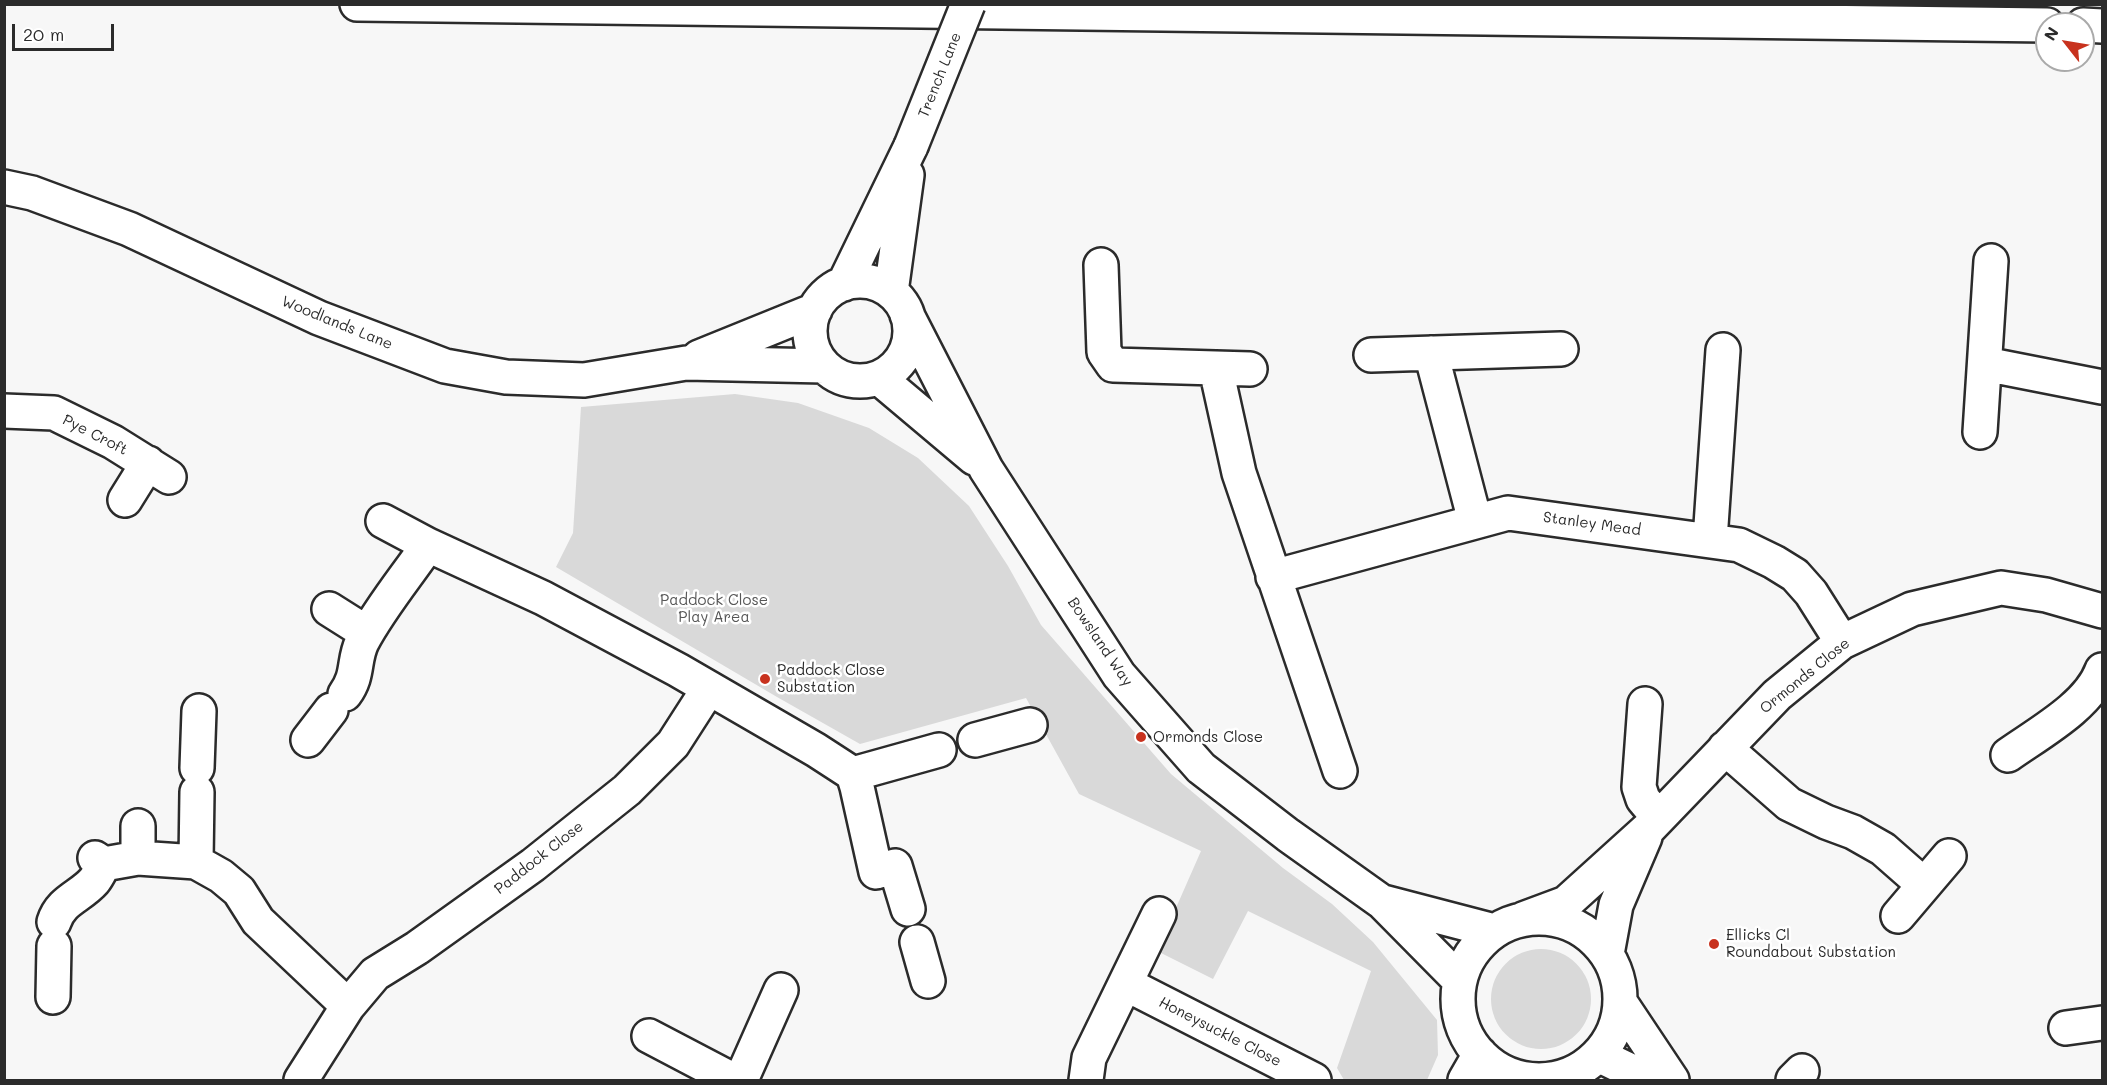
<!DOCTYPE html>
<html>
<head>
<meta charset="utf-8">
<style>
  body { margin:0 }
  #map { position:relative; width:2107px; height:1085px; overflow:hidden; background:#f7f7f7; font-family:Mali,sans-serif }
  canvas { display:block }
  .frame { position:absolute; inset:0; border:6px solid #2b2b2b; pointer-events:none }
  .north { position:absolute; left:2035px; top:12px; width:60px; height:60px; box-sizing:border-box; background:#fff; border:2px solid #aaa; border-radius:50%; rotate:301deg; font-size:16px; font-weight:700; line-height:24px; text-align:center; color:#2b2b2b }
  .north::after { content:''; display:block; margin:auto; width:21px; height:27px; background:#c8321e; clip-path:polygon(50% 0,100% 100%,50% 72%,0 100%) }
  .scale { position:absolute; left:12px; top:24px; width:102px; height:27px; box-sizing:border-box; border:3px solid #2b2b2b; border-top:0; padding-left:8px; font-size:18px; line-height:21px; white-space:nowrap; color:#2b2b2b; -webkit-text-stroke:4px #fff; paint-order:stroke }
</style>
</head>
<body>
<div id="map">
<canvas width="2107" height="1085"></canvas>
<div class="frame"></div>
<div class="north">N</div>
<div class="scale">20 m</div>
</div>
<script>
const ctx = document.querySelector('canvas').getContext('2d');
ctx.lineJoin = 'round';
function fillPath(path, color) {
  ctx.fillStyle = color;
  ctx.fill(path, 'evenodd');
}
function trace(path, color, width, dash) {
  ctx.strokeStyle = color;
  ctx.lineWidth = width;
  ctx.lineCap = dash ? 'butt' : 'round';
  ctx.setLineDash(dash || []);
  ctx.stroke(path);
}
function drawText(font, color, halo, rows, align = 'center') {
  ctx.font = font + ' Mali,sans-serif';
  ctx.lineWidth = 5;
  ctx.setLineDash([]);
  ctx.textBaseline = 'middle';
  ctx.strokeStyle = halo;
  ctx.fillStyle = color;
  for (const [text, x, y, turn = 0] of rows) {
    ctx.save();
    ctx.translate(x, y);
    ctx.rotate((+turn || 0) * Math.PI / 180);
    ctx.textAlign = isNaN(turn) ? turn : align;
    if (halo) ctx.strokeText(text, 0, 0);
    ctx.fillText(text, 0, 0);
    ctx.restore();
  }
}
fillPath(new Path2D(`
  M735,394l63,9 71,25 49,30 51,48 39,60 33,59 130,149 112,94 49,36 41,38 64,78 1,35 -11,25h-83l-7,-12 34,-97 -123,-60 -35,68 -56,-28 44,-100 -122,-57 -53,-96 -166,46 -83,-47 -221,-130 17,-34 8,-126z
  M1491 999a50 50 0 1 1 100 0a50 50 0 1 1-100 0Z`), '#d9d9d9');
const minor = new Path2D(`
  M4,187l28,6 97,36 190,89 126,48 61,11 78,3 102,-17 138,3
  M1101,265l3,87 9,13 137,4
  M810 331a50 50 0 1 1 100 0a50 50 0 1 1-100 0Z
  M844,284l67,-138
  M891,292l16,-117
  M907,315l79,154 133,206 82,93 87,67 94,67 78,79
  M1431,353l44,168
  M1371,355l190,-6
  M699,357l116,-47
  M1985,364l117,23
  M1216,369l23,104 101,298
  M879,378l95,80
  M4,411l50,2 59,29 56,35
  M1980,432l11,-171
  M125,500l23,-37
  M383,521l45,24 115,53 135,72 138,80 37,24 4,13 19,85 19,-6 13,43
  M1710,540l13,-190
  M1273,577l235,-64 231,32 35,17 21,13 16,18 31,49
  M329,609l38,24
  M345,694c14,-19 8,-33 17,-52 18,-34 44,-65 66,-97
  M1645,704l-6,83 4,12 15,18
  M308,740l23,-30
  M975,740l55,-15
  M1725,748l64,56 37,18 27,10 30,17 41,36
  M2008,755c31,-22 81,-49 94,-85
  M197,768l2,-57
  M853,774l86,-24
  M138,826v32
  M95,858l9,6 34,-6 58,4 25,14 18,15 19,30 90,85
  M196,862l1,-70
  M1383,902l111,29
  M1898,916l51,-60
  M1458 999a81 81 0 1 1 162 0a81 81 0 1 1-162 0Z
  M1523,919l43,-16 84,-76 127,-132 65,-53 70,-33 89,-21 45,7 56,16
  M54,922c7,-22 26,-25 40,-41 4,-5 7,-12 10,-17
  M917,942l11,39
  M1607,954l9,-49 29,-68
  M1126,984l188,96
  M53,997l1,-51
  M1620,1002l52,78
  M2066,1028l36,-5
  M649,1036l84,44
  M1598,1055l52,25
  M301,1080l47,-74 27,-32 42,-26 116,-83 94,-75 46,-46 36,-56
  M741,1080l40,-90
  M1086,1080l3,-22 70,-144
  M1465,1080l15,-26
  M1793,1080l9,-9`);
const highway = new Path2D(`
  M357,4l1690,21
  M2083,25l19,1`);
trace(minor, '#2b2b2b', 38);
trace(highway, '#2b2b2b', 38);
trace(minor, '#fff', 33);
trace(highway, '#fff', 33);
const minorBridge = new Path2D(`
  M911,146l57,-142`);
trace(minorBridge, '#2b2b2b', 38, []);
trace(minorBridge, '#fff', 33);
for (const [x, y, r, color] of [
  [765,679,6,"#c8321e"],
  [1141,737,6,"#c8321e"],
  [1714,944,6,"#c8321e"]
]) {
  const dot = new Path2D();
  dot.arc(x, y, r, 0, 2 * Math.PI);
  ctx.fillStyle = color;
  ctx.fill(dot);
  trace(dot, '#fff', 2);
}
drawText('15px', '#2b2b2b', '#fff', [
  ["Trench Lane",940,75,-68],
  ["Woodlands Lane",337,323,22],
  ["Pye Croft",95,435,27],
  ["Stanley Mead",1592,524,8],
  ["Bowsland Way",1100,642,56],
  ["Ormonds Close",1805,676,-39],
  ["Paddock Close",539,858,-38],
  ["Honeysuckle Close",1220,1032,27]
]);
drawText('15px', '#565656', '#fff', [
  ["Paddock Close",714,600],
  ["Play Area",714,617]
]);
drawText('15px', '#2b2b2b', '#fff', [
  ["Paddock Close",777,670],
  ["Substation",777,687],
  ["Ormonds Close",1153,737],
  ["Ellicks Cl",1726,935],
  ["Roundabout Substation",1726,952]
], 'left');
</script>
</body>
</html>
